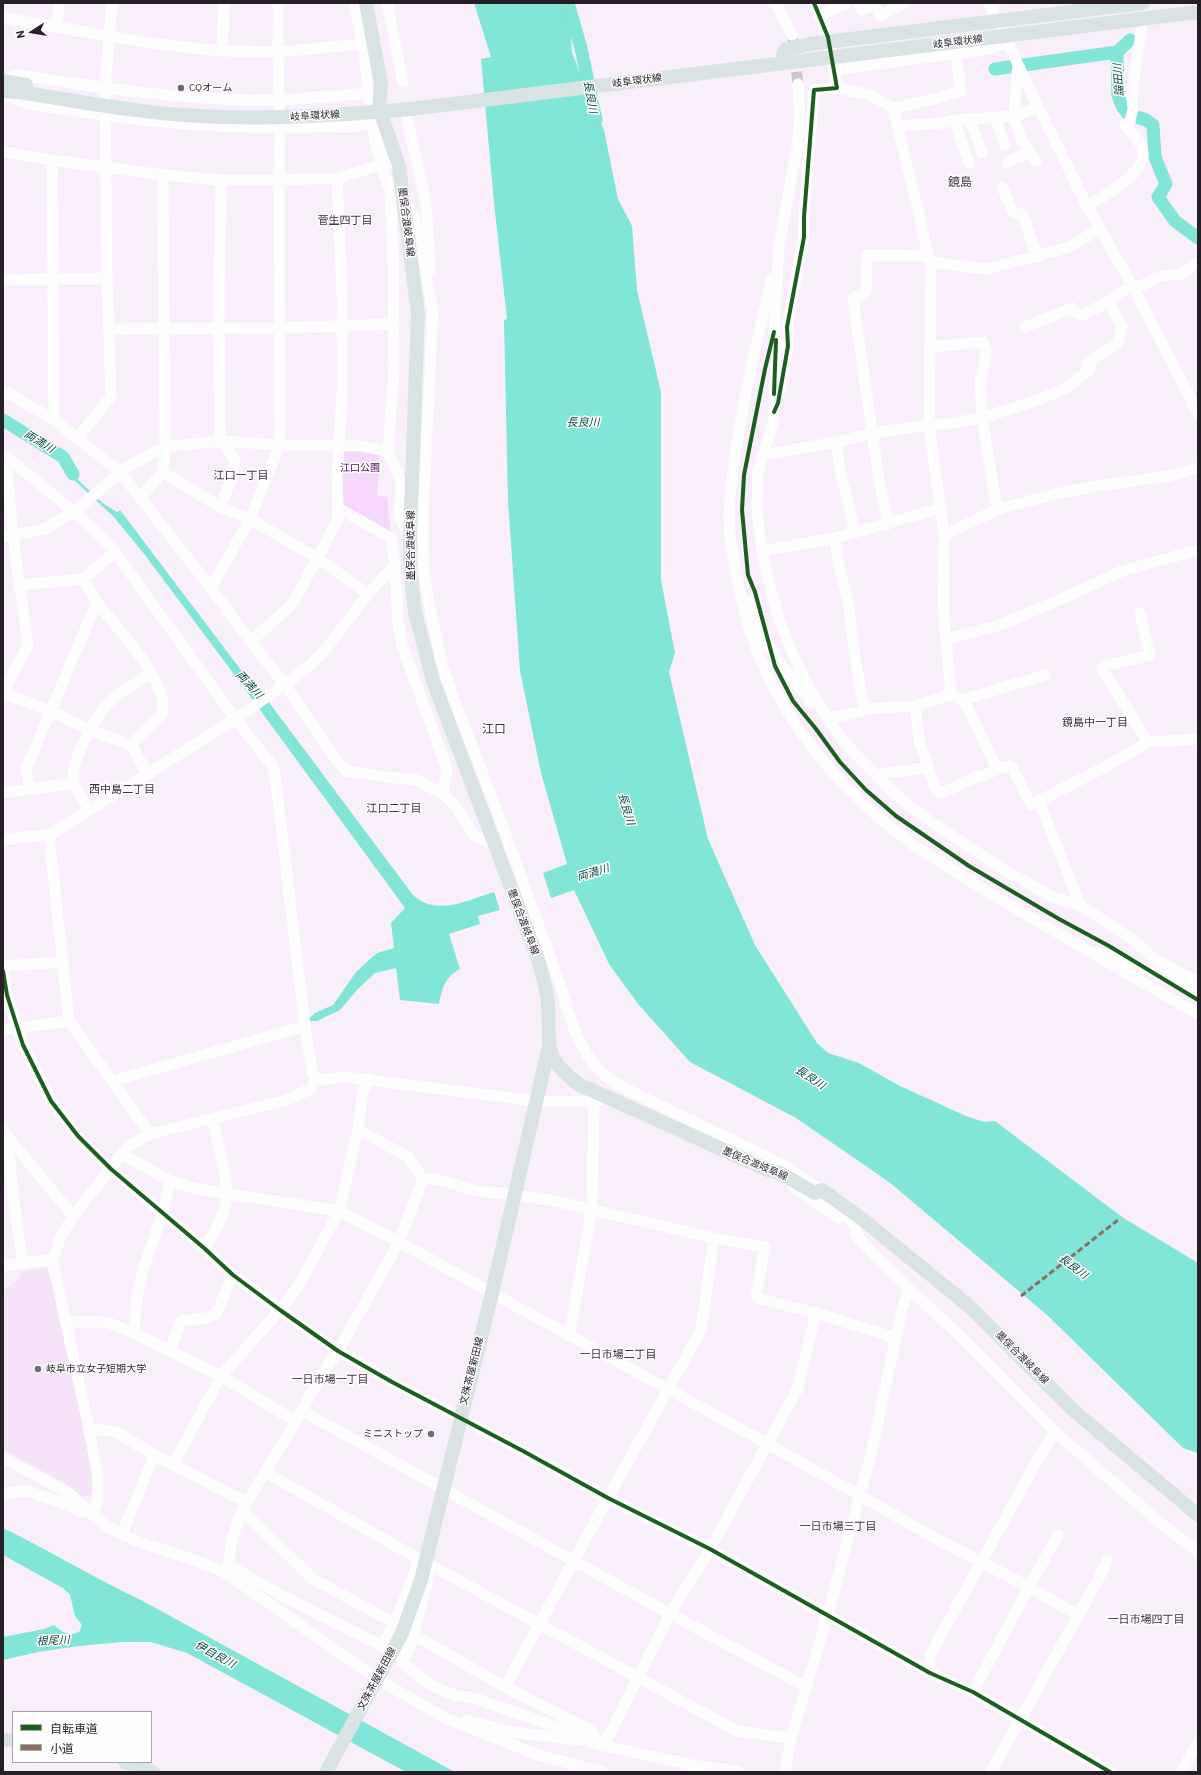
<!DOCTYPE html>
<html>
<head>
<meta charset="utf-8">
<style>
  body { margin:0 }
  #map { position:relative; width:1201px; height:1775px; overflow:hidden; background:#f8effa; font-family:"IBM Plex Sans","Noto Sans JP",sans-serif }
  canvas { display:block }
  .frame { position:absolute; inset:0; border:4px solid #271f28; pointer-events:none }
  .legend { position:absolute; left:12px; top:1711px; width:140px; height:52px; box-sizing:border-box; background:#fefefe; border:1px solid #a8a5a8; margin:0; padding:5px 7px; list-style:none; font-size:12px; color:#271f28 }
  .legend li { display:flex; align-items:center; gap:8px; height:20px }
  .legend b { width:20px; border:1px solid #a8a5a8 }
  .north { position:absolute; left:12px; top:12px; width:40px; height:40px; -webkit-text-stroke:3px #fefefe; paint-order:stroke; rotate:258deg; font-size:11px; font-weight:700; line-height:16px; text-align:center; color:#271f28 }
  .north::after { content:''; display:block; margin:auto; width:14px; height:18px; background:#271f28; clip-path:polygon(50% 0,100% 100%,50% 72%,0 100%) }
</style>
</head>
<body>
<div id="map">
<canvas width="1201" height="1775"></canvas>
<div class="frame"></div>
<ul class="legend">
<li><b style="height:5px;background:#1b5e20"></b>自転車道</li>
<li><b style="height:5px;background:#8d6e63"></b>小道</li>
</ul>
<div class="north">N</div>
</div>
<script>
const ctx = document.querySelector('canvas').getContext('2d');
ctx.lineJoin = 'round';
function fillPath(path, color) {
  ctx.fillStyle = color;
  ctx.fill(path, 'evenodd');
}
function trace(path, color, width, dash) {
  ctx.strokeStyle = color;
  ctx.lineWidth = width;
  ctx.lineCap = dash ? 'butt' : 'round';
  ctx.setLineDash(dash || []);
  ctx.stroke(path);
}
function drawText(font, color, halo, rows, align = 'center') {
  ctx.font = font + ' "IBM Plex Sans","Noto Sans JP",sans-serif';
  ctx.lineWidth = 3;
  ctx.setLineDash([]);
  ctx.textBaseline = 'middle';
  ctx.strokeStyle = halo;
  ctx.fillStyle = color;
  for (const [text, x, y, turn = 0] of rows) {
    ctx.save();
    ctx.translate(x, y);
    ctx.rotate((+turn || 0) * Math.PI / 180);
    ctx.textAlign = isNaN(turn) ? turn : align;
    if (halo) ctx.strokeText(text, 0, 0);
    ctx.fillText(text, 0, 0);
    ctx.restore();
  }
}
fillPath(new Path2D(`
  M45,1268l8,8 39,185 1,33 -11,3 -14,-12 -65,-36v-160l8,-3 13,-16z`), '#f6e3fa');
fillPath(new Path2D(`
  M342,448l38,4 -3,44 10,1 4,37 -49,-27z`), '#f5d8fb');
fillPath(new Path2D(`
  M474,3h95l3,50 32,77 14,69 14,27 5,64 24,102v188l14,73 -6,19 39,167 47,106 62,98 11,10 31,10 41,23 66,30 18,6 11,-1 127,96 76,46v190l-15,-5 -137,-134 -157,-132 -93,-64 -106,-56 -52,-58 -29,-40 -35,-74 -23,8 -8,-25 24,-9 -26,-91 -21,-102 -12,-170 -4,-181 3,-1 -13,-116 -13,-144 10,-2z
  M3,418l30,18 13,12 20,12 12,20 26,24 13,8 3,-2 121,160 18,19 154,206c23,22 55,5 81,-3l6,18 -22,6 2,8 -31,10 11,35c-15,8 -18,19 -21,35l-39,-4 -4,-32 -21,5 -18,17 -17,20 -23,11h-7v-3l5,-5 18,-8 23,-33 14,-13 7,-6 17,-5 -3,-25 14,-15 -169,-231 -91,-122 -32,-39 -39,-36 -10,-16 -21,-14 -13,-12 -27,-17z
  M3,1528c47,23 91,50 138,72l314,172h-49l-219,-119 -36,-11h-29l-43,4 -41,6 -35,8v-23l41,-8 10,-4c8,7 16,13 26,6l2,-6 -7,-9 -5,-21 -7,-7 -60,-33z`), '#81e5d8');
trace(new Path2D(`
  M568,3l13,45 15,72
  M1117,52l1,43 4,11 6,8 18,6 7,5 2,32 11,27 -8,13 17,24 23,17
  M1117,52l13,-12
  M995,69l122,-17
  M3,420l60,37 10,17`), '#81e5d8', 13);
trace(new Path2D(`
  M793,39l5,45`), '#cec5d0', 11, [11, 5.5]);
trace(new Path2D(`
  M354,3l9,41 12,100 15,48 3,61 1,115 -6,84 13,30 -2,34 11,20
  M387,3l16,79
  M776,3l16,32
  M814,3l14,34 9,51
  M858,3l4,7 13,-6 5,12 24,-13
  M989,3l49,104 49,99 47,83 64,124
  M819,16l27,-13
  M3,18l154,26 65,7 56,1v-49
  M57,28l2,-25
  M363,44l-85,8 2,76 -1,52h-58l-58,-5 2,272 -2,25 57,35 30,12 67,39 51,36
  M222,51l2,-48
  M1020,68h-2l-1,5 -3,43 7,23 15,22
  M834,70l153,-21 22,-6
  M4,81l3,-3 11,-3c78,12 156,24 235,25 38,0 76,-3 114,-7
  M798,84l2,32 -3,32 -18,97 -5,87 3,12 -4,80 -15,48 -1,33 2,25 7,42 14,50 12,30 18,38 23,36 13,18 35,36 20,19 27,21 73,48 51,29 28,8 56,37 18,17 44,23
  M3,93c19,13 45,13 67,17 83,14 163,19 247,17 19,-1 36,0 55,-2l5,5 14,31 4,3
  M893,108l38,-8 30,-9 -5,-38
  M405,109l21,94 4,67
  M995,117l10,28
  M970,119l12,34
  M954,120l15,43
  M898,126l44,-3 12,-3 62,-4 22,-9
  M3,152l49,8 2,260
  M52,160l111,15
  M1008,162l21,-10
  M1002,187l11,25 10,3 14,42
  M403,202l10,11 20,98 -10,204 1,55 5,33 13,61 11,33 49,127 61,169c7,27 17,58 37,78 8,8 18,13 28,19l153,74 34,22
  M1087,206c16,-9 63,-34 55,-58 -3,-9 -11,-16 -17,-23l5,-4 3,-12 -1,-11 1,-14 9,-58
  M931,262l55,7 81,-21 33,-19
  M772,278c-13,55 -27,110 -35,166 -4,24 -7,48 -8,72 0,27 7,56 12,82 23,103 90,187 174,248 13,9 27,17 41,26 27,17 55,34 83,50 53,31 106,62 159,92
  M3,280l104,-2
  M1134,289l27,-13 20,-2 17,-12
  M1025,327l47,-19 3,4 8,3 25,-13
  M109,329l170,-1 115,-4
  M929,347l54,-5 4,9 -7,31 2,36 13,80 4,11
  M781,389l7,-43 -1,-19 17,-90v-20l10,-127 23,-2 33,7 23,13 25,102 10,46 3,6 -2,163 15,110 -1,71 8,89
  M3,390l51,30 66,52 91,116 40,54 34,43 50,73 11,13 41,6 29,3 27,14 4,-25 -45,-124 -4,-23 -3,-57
  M77,439l32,-40 2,-5 -4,-116 -2,-190 7,-85
  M837,442l2,23 16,67
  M3,454l70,57 25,23 17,18 121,168 36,45 3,10 30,251 7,45 4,9
  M764,455l73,-13 36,-9 56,-8 18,-1 35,-6 61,-20 25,-11 22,-18 -3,-5 31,-22 4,-16 -14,-24 24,-17
  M140,498l23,-26
  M220,507l12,-29 3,-19 -14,-18 -1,-6 -1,-137 2,-118
  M888,524l-9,-44 -26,-181 13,-8 1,-36 61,1
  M944,535l55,-26 56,-15 42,-8 72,-10 29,-8
  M3,537l42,-8 35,-22 45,-39 40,-21 56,-6 59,4 82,1 26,6
  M835,538l3,23 10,41 7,56 9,51
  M762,551l73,-13 106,-30
  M83,579c5,7 9,16 14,23 19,27 73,78 65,112l-31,31
  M19,585l64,-6 32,-27
  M211,588l39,-69 30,-74 -1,-265 58,-2 45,-13
  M748,602l13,32 14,23 36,45
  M1140,613l10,41 -2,2 -44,10 -2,3 46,73
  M946,639l54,-14 57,-24 65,-30 76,-21
  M251,642l43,-40 44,-83 -1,-43 5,-80v-101l-5,-117
  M3,692l25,-47 -15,-109 -7,-80
  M3,693l48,18 38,19 42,15 17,29
  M962,700l83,-25
  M915,706l4,34 16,48 5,5c13,-4 23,-11 36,-16 7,-2 14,-3 21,-8
  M828,718l32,-6 4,-3 51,-3 36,-11 11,5 4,4 31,65 12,-3 4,3 18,36 76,-39 41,-24 50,-3
  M878,777l7,-4 43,-5
  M30,789l-4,-20 71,-167
  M3,793l71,-10
  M443,794l13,12 17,29 21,10
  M1039,801l41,104
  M89,809c-4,-8 -13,-18 -15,-27 -5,-20 21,-64 35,-79 11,-11 30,-22 42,-31
  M49,835l20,186 81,113 137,-34 23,-11 6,-9 30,-3 190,24 58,1
  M3,839l46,-4 190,-118 69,-50 17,-17 43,-56 27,-29 -4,-27 -53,-30
  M1094,953l16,1 88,37
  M3,966l60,-4
  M3,971l4,24 16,50 28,56 27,35 33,33 93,79 29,27 47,35 58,41 54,31 131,69 85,47 102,51 220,124 43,19 137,80
  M3,1030l66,-9
  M113,1081l192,-55
  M358,1130l49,26 16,23
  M3,1131l70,85
  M9,1139l-1,-1 5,58 10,68
  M122,1154l48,27 -7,31 -19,55 -7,29 -3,37
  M423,1179h12l43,12 68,8 168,39 51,9 -9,48 4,4 56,14 80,25
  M170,1181l27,8 142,22 60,31 369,202 169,95 92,48 29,-52
  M793,1187l45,31
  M830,1203l24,20 5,16
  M855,1234l23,25 88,83 89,90 110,95 33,24
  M204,1248c10,-14 24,-38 23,-57 -2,-23 -10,-49 -14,-72
  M52,1259l37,170 9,49v21l-5,15
  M3,1266l49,-7 3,-4 5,-17 13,-22 55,-69 22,-13
  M66,1322h41l27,11 36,18 11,-30 25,-3 10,-4 17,-39
  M569,1336l23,-127 2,-107 7,-2
  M170,1351l51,25 74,45
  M302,1411l368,203 137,73
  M89,1429l26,2 39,24 92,47
  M154,1455l-32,79 19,9 42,13 40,15 154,108 68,39 93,37 65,17
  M3,1458l64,34 39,34 16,8
  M173,1465l48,-89 59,-66 18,-23 41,-76 19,-81 5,-39 6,-12
  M265,1472l154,87 318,172 54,7
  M3,1492l4,1 19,-2 35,11 21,10 6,-1
  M242,1510l71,69 81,44 15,-35 10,-29
  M228,1565l55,31 99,50 12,-23
  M430,1571l-18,71 -10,20c23,20 40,34 72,36l109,38 10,7
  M227,1574l5,-35 10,-29 60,-99 18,-34 18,-26 61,-109 24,-63
  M414,1635l91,52 85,43 10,15
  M930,1673v-18l113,-205 12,-18
  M505,1687l103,-189 93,-168 13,-92
  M973,1692l56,-105 49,28
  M467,1720l44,12 69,8
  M738,1772l-46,-7 -92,-20 8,-8 62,-123 40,-65 88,-161 18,-75
  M785,1772l6,-34 37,-124 43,-160 31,-144 7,-21
  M991,1772l108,-194 8,-17
  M1181,1772l17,-29`), '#fefdfe', 11);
trace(new Path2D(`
  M366,3l15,81 -2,24 20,58 19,147 -8,223v34l5,42 18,69 105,278c4,15 9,30 10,46 3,42 -7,50 30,79l190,86 12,3 35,20 7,-3 40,29 107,87 105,105 124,104
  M783,55l3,-6 24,-5 333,-41
  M3,81l23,4
  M3,91l15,1c60,9 120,21 181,24 71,4 141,-1 212,-7l787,-97
  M3,1740h10
  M125,1762l28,10
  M326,1772l76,-139 19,-53 71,-287 57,-247`), '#dae3e3', 14);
trace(new Path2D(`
  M1021,1296l97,-76`), '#8d6e63', 3, [6, 3]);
trace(new Path2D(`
  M774,332l-9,37 -21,106 -2,35 6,65 7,17 20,74 18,35 23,28 24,33 26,28 30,26 73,50 90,53 50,27 89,54
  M774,394l2,-54
  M774,412l4,-9 10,-57 -1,-19 17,-90v-20l10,-127 23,-2 -9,-51 -14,-34
  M3,971l4,24 16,50 28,56 27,35 33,33 93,79 29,27 47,35 58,41 54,31 131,69 85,47 102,51 220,124 43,19 137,80`), '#1b5e20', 4);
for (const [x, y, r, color] of [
  [181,88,4,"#706872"],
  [38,1369,4,"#706872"],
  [431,1434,4,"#706872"]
]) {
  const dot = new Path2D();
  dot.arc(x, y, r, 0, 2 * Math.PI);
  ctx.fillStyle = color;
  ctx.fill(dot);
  trace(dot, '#fefefe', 1.5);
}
drawText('10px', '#271f28', '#fefefe', [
  ["岐阜環状線",958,42,-7],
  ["岐阜環状線",637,81,-7],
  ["岐阜環状線",315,116,-3],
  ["墨俣合渡岐阜線",406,222,83],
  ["墨俣合渡岐阜線",411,545,-90],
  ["墨俣合渡岐阜線",523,922,69],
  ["墨俣合渡岐阜線",755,1164,23],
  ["墨俣合渡岐阜線",1022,1358,45],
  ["文殊茶屋新田線",472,1371,-76],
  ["文殊茶屋新田線",377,1679,-62]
]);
drawText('10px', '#271f28', '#fefefe', [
  ["CQオーム",189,88],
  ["岐阜市立女子短期大学",46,1369],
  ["ミニストップ",423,1434,"right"]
], 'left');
drawText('10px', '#480c53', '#fefefe', [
  ["江口公園",360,468]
]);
drawText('italic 11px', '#094b41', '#fefefe', [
  ["論田川",1119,80,-94],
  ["長良川",590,97,80],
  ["長良川",583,423],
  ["両満川",39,442,32],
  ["両満川",249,685,47],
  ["長良川",626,809,73],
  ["両満川",593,873,-17],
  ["長良川",810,1078,34],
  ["長良川",1073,1267,37],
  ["根尾川",53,1641,-3],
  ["伊自良川",215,1655,29]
]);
drawText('11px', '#413044', '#fefefe', [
  ["菅生四丁目",345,221],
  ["江口一丁目",241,476],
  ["鏡島中一丁目",1095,723],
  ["西中島二丁目",122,790],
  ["江口二丁目",394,809],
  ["一日市場二丁目",618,1355],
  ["一日市場一丁目",330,1380],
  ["一日市場三丁目",838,1527],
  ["一日市場四丁目",1146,1620]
]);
drawText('12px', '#413044', '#fefefe', [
  ["鏡島",960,183],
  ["江口",494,730]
]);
</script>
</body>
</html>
